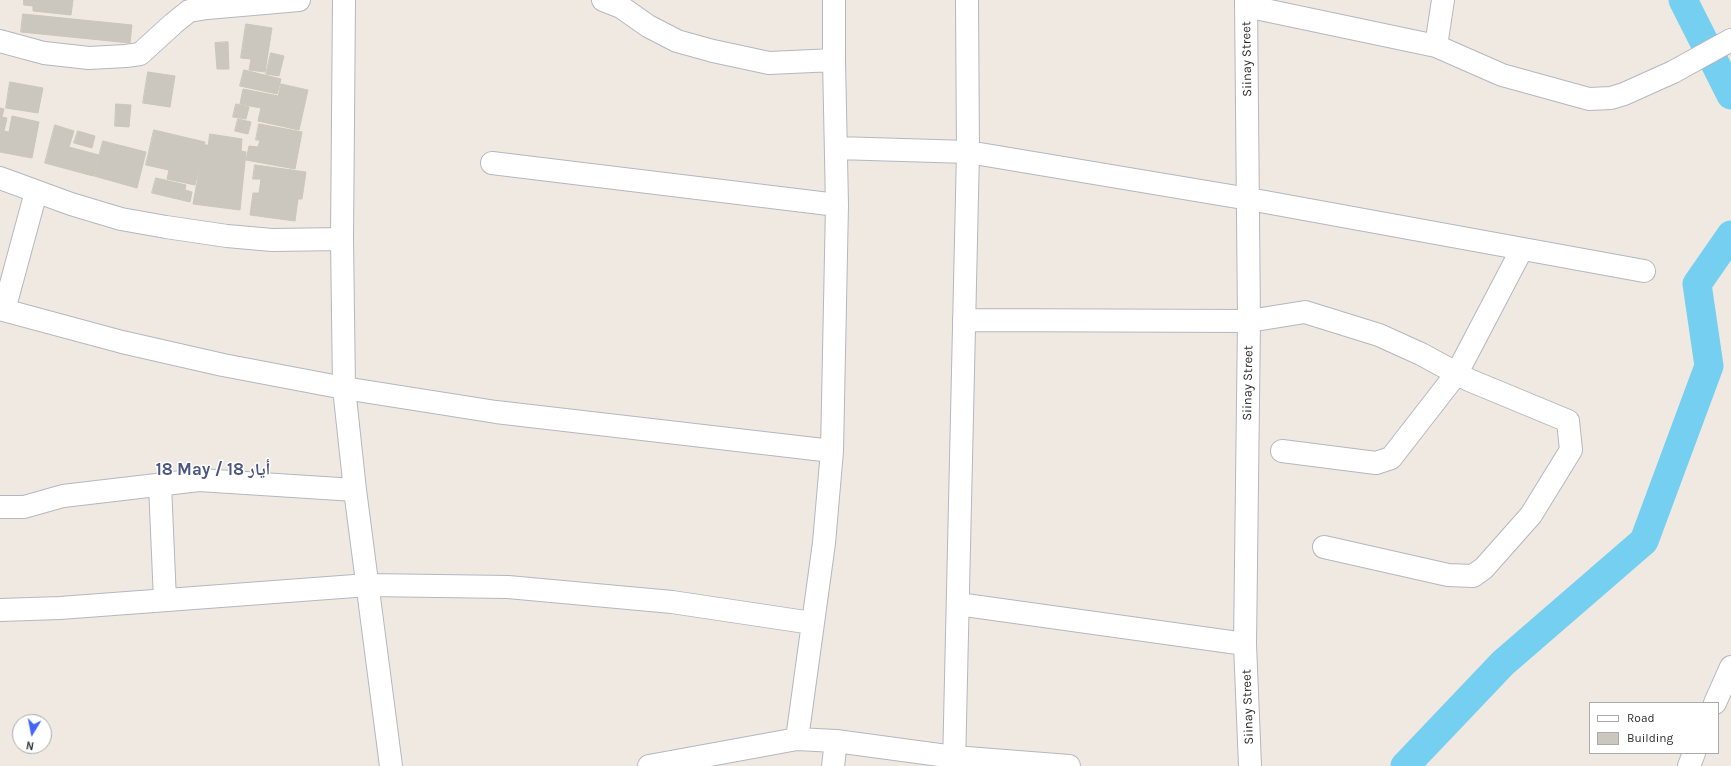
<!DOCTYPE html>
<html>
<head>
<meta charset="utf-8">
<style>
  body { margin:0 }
  #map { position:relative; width:1731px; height:766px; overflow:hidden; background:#efe9e1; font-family:Karla,sans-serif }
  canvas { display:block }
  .legend { position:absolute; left:1589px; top:702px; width:130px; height:52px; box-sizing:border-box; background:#fff; border:1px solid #ababab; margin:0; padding:5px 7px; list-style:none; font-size:12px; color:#2e2e2e }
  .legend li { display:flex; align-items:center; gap:8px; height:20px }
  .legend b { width:20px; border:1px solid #ababab }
  .north { position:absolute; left:12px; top:714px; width:40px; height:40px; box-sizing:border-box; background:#fff; border:1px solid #ababab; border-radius:50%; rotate:190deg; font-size:11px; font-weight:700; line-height:16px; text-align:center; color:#2e2e2e }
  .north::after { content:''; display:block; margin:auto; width:14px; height:18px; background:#4264fb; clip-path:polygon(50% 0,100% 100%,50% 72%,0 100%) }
</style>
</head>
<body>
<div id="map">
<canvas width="1731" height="766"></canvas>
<ul class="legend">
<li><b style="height:5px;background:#fff"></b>Road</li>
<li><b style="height:11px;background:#cbc7bf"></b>Building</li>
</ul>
<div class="north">N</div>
</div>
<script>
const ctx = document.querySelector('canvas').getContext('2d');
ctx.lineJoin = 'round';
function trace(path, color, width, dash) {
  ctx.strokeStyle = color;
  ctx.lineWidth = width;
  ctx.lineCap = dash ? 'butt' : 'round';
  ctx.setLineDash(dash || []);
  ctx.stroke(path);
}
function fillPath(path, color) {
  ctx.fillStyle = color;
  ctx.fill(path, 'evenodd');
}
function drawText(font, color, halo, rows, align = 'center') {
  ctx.font = font + ' Karla,"Noto Naskh Arabic",sans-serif';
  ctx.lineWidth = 3;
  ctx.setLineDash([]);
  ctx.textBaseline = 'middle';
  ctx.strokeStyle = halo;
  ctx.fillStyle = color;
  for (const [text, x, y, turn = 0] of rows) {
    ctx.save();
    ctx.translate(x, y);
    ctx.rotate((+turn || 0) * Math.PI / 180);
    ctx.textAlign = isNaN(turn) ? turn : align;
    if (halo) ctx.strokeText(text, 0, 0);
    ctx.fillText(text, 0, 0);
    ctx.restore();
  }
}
trace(new Path2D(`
  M1683,0l48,95
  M1405,766l98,-103 141,-122 65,-175 -12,-82 34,-49`), '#75cff0', 29);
const building = new Path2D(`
  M24,0h49l-2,15 -38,-4v-5l-9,-1z
  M23,14l109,11 -2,18 -109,-11z
  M246,24l26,4 -7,44 -16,-2 2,-11 -10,-1z
  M228,42l1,27h-12l-2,-26z
  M271,53l13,3 -5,20 -13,-2z
  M244,70l37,9 -4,15 -37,-8z
  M148,72l27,4 -5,31 -27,-4z
  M10,82l33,6 -5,25 -32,-5z
  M281,84l27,6 -9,40 -41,-9 3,-13 -21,-4 3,-15 35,7z
  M116,104l15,1 -2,22 -14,-1z
  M236,104l13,3 -3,12 -13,-2z
  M0,108l4,1 -2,8 5,1 -3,13 5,1 3,-16 27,6 -7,36 -32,-6z
  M238,119l13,3 -3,12 -13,-3z
  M259,124l43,8 -7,37 -49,-9 3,-14 9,1 2,-7h-4z
  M55,125l19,6 -5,16 30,8 -6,21 -48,-13z
  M154,130l51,12 -10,43 -28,-6 2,-9 -23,-5z
  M78,131l17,5 -3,12 -18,-5z
  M210,134l32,5 -1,12 5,1 -6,58 -47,-6 11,-59h4z
  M103,141l43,11 -9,36 -43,-12z
  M255,165l51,7 -4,27h-4l-3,22 -45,-6 3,-22h6l2,-14h-8z
  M156,178l30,7 -1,5 7,2 -2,10 -38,-9z`);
fillPath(building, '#cbc7bf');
trace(building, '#cbc5ba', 1);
const minor = new Path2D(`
  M344,0l-2,239 2,149 11,102 36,276
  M603,0l18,7 27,19 29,15 36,10 56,12 65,-3
  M1246,0l3,321 -4,323 5,122
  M1246,6l190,40 66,29 87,24 22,-1 13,-4 49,-22 58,-32
  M0,41l44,12 45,5 37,-2 14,-2 34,-31 15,-12 18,-3 92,-8
  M1436,46l7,-46
  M837,148l131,4 281,47 395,72
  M492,163l345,42
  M0,178l71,26 50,15 45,8 61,9 45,4 70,-1
  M0,309l122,33 101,23 121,23 152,24 336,39
  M4,310l32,-118
  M964,320l285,1 56,-9 74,23 42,19 48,26 99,41 3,29 -40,65 -47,53 -11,8 -25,-1 -124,-28
  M1282,451l94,12 15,-5 66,-85 65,-124
  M160,485l5,115
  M0,507h24l39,-11 136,-16 156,10
  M958,604l287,40
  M0,610l60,-2 308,-23 140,2 164,15 140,21
  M1715,703l16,-36
  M797,739l27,-196 8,-92 5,-246 -3,-145v-60
  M649,766l148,-27 39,2 118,16 115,9
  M833,766l3,-25
  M954,766l14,-614 -1,-152
  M1689,766l5,-13`);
trace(minor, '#b4b7c1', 24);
trace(minor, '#fff', 22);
drawText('13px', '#2e2e2e', '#fff', [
  ["Siinay Street",1247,59,-91],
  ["Siinay Street",1248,383,-89],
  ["Siinay Street",1248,707,-92]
]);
drawText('bold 17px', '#4d5680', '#fff', [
  ["18 May / 18 أيار",213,470]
]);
</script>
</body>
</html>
